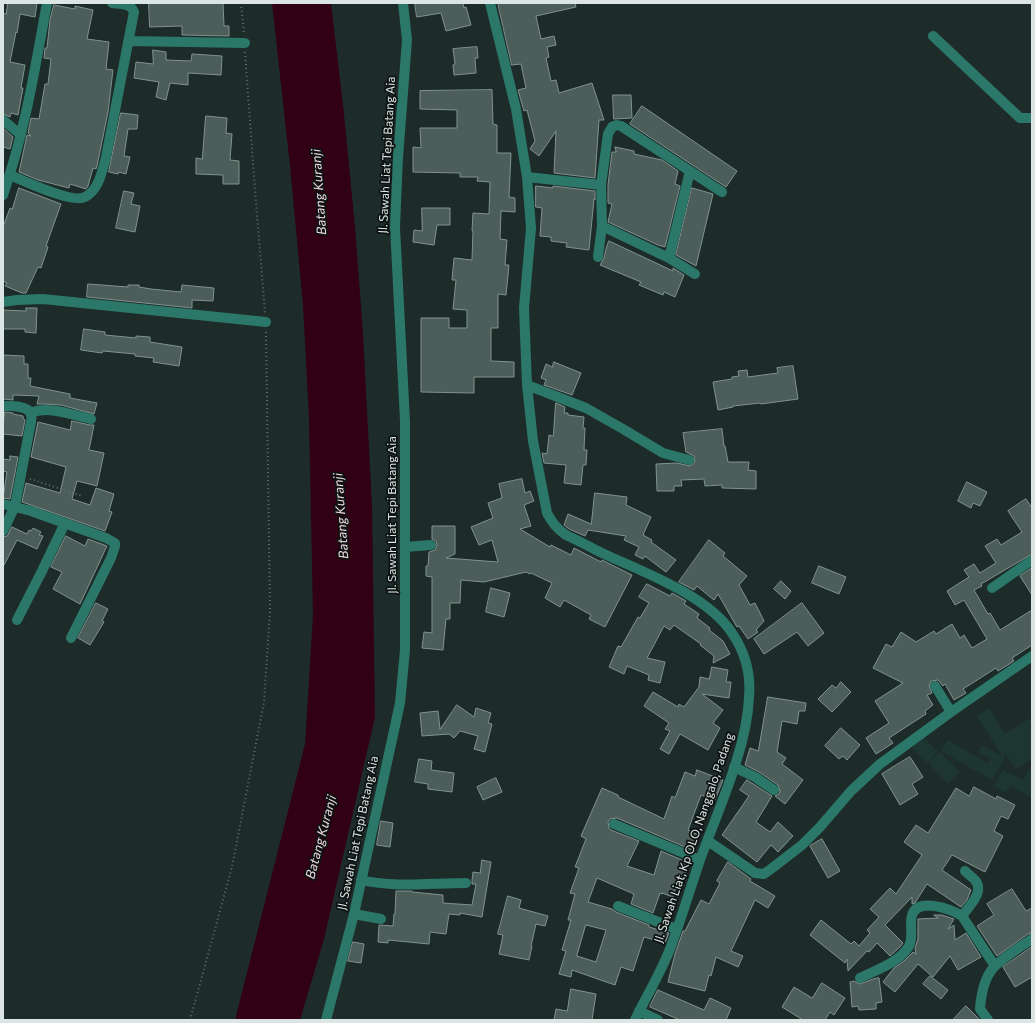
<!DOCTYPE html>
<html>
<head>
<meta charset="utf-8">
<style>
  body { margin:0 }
  #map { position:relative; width:1035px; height:1023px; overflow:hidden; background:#1d2c29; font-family:Commissioner,sans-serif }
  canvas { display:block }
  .frame { position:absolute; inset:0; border:4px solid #dbe5e3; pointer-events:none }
</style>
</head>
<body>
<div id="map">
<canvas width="1035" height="1023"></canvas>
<div class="frame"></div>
</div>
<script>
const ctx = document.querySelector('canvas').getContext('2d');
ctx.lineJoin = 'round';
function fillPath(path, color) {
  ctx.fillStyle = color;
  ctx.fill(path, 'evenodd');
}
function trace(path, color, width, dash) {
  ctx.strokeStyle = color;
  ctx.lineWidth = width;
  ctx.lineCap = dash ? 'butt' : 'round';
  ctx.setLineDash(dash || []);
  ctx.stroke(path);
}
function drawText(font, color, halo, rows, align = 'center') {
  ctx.font = font + ' Commissioner,sans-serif';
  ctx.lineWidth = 3.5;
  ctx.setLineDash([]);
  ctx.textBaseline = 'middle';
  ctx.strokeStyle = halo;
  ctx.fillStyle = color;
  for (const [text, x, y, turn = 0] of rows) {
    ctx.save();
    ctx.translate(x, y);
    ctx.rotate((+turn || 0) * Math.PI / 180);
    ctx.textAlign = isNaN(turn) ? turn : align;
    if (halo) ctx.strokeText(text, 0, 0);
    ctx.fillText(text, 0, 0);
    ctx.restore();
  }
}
fillPath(new Path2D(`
  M989,708l16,26 27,-17v42l-16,10 -10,-14 -3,2 2,1 -13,22 -51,-29 7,-11 40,23 2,-4 -12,-7 4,-7 20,11 -25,-40z
  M923,736l15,16 -11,11 -15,-15z
  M940,752l20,20 -12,12 -20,-21z
  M1029,769l3,2v27l-22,-12 -4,7 -12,-7 9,-16 20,10z`), '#1e3631');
fillPath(new Path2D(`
  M272,3h59l13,111 11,113 8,107 9,172 3,211 -51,222 -24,81h-65l70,-276 8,-128 -4,-198 -6,-113 -13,-139z`), '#320014');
const building = new Path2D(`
  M8,3h29l-2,14 -15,-3 -3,19 -1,-1 -6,30 15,3 -4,23h2l-5,27 -7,-2 -1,4 -7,-3v-101l3,1z
  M149,3h74l1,23h5v10l-47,-1v-9l-32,1z
  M415,3h48l1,5 2,-1 5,18 -25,6 -5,-18 -24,4z
  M498,3h77l1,4 -40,9 5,23 13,-3 2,9 -9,2 2,10 -3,1 5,23 5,-1 3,13 33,-10 12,37h-5l-4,58 -41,-5 2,-42 -17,25 -9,-7 5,-8 -8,-31 -3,1 -6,-21 8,-2 -5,-24 -9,1z
  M54,5l21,4v-3l18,4 -6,29 22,3 -3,27 7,1 -5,42 -11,54 -1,3 -3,-1 -5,18 -2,3 -16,-5 -1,4 -31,-8 -19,-8 8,-37 4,1 -3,-3 3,-15 8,1 6,-35h3l3,-25 -7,-1 1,-10h2l3,-28z
  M477,47l1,11h-3l1,15 -22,2 -1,-10 2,-1 -2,-15z
  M153,50l13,2v8l25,1 1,-7 30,2 -1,19 -33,-2v12l-18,-2 -4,17 -10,-3 3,-15 -25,-4 2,-16 17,2z
  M492,90l1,34 4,1v28h14l-2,44 6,1v14l-14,-1 -1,28 7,1 -2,25h4l-3,30 -8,-1v34h-7v33l23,1v15h-40v16l-53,-1v-74h28v10h18v-18l-14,-1 3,-29h-4l2,-22 18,2 1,-29h-1l1,-18 16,1 1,-32 -13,-1 1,-4h-18v-4l-47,-1v-25l8,1 -1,-20h37v-18l-37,-1v-18z
  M613,95h18l1,23 -18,1z
  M642,106l95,65 -11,16 -96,-63z
  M121,113l17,2 -1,14h-9l-4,27 6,1 -4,17 -7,-2 -1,2 -9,-2z
  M206,116l21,2 -1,15 6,1 -2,26 9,1v23h-16v-9l-27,-1v-16l6,1z
  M3,128l10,9 -3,12 -7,-2z
  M615,147l19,4v3l28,6 16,11 -3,13 5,2 -15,61 -7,-2 -50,-23 4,-18 -4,-1v-18l4,-33h4z
  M536,186l17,2v-2l42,5v9l-1,-1 -5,51 -23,-3 1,-4 -16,-2v-4l-11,-1 2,-28 -6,-1z
  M19,188l42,16 -15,42 2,1 -7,21 -3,-1 -12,26h-4l-17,-7 2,-3 -4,-2v-54l7,-19 2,1z
  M692,188l21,6 -17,72 -20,-11z
  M124,191l10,2 -3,11 9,2 -5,26 -19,-4z
  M422,208h28v17h-13l-3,20 -21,-3 1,-12 8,1z
  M609,241l64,30v-3l11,7 -9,22 -11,-5 -1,3 -24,-10 2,-3 -41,-17 4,-7 2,-9z
  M88,284l40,3v-2h11v2l12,2 30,3 1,-7 32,3 -1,13 -21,-1v8l-105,-11z
  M26,308h11l-1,25 -11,-1v-3h-22v-19l23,1z
  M84,329l21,3v3l31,3v-2l14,1v5l32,5 -3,19 -26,-4 1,-4 -19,-2v-2l-32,-3 -1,2 -21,-3z
  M3,355l21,1v8h4v14h3l-1,8 40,8v4l27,5 -3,11 -33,-9 -16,-1h-8l2,-8 -26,-1v5l-10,-1z
  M554,362l27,11 -9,22 -28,-10 2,-5 -5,-2 5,-14 6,3z
  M793,366l5,33 -37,5 -1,-1 -27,3v1l-15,3 -5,-28 19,-3v-2l7,-1 -1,-5 9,-1 1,7 30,-4 -1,-5z
  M556,403l9,4 -1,6h4v2l16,2 -1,11h2l-1,22h3l-1,15h-3l-2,20 -17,-2 2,-18 -22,-2 -2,-10 5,1 2,-19 4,1z
  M5,412l8,1v1l10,2v2l2,2 -3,16 -19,-2z
  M72,421l18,4h4l-5,25 15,3 -7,33 -20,-5 -5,18 18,6 6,-17 18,6 -5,17 3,1 -7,19 -83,-29 4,-19 34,10 6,-26 -35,-10 7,-35 32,8z
  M722,429l2,17h1l3,16h21l-1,8 8,1v18l-34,-1v-3l-17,1 -1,-7 -23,1 1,6h-8v5h-17l-1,-27 21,-1 13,3 5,-4 -1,-6 -8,-4 -3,-19z
  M10,456l8,1 -8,42 -7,-1 4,-26 -4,-1v-12l7,1z
  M522,479l3,14 5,-2 4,10 -10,4 7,21 -11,3 30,18 1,-2 20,10 3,-7 27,14 1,-2 30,15 -27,52 -16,-8 2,-4 -27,-15 -4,7 -15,-9 7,-15 -21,-10 -1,1 -4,-2 -42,10 -23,-2 -1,23h-10v16h-4l-3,31 -21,-2 2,-16 8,1v-56l-6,-1v-10h2l1,-14 6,-2 2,-5 -1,-4 -4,-2v-13h23v28l-9,4 52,4 -6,-22 -13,5 -8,-18 22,-9 -5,-15 14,-5 -3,-14z
  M967,482l20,10 -7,14 -7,-3 -2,5 -13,-7z
  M595,493l32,4 -1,8 25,12 -8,18 9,5 -1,2 25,18 -10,12 -21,-16 -2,3 -8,-4 4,-8 -15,-7 2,-4 -38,-6 -3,6 -16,-7 -5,-4 4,-11 23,10z
  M1026,499l6,9v46l-51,30 1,2 -8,4 14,24 2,-1 10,17 32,-20v35l-20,13 2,3 -16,10 -2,-3 -33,21 3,4 -12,7 -9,-16 -2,2 -5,-6 -7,1 -2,5 3,7 -5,2 6,10 -8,6 1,3 -37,24 4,5 -17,11 -10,-16 23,-15 -14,-22 28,-18 -30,-15 13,-24 6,3 9,-15 15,10 18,-11 2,3 16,-10 8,14 4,-3 8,13 15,-9 -23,-39 -9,5 -8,-14 22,-14 -5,-7 10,-6 6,9 16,-10 -11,-17 12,-7 4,6 21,-13 -14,-21z
  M12,527l15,7 2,-4 2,1 2,-3 8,4 -2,3 4,1 -6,13 -20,-9 -14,27v-30l4,-1z
  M66,536l19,10 3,-7 19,7 -27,58 -27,-15 9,-17 -11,-5z
  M709,540l16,13 -2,3 24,20 -8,9 11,20 5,-2 9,18 -8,9 2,2 -10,7 -9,-13 -2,1 -19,-33 -4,6 -17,-14 -3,4 -15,-8z
  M819,566l27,11 -7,17 -27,-11z
  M1032,568v27l-12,-19z
  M781,581l10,10 -6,8 -11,-10z
  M647,584l23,12 2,-3 14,8 -2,3 15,10 -2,4 13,10 -1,2 14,11 7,13 -17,9 1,-7 -14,-11 1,-1 -27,-19 -4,5 -6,-4 -17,32 18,4 -5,21 -12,-3 1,-5 -22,-9 -3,8 -15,-7 9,-21 3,1 17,-30 2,1 9,-15 -10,-6z
  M491,588l19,5 -6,24 -18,-5z
  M96,603l12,6 -6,12 2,1 -14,23 -12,-7z
  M802,603l22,30 -16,13 -11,-14 -33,22 -10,-15z
  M712,667l16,3 -2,12h5l-2,16 -27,-4 21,16 -10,13 7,5 -12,22 -28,-16 -11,20 -9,-5 10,-18 -5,-2 4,-6 -25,-17 9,-14 25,15 1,-3 5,3 15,-20 1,-10 9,2z
  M841,682l10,10 -19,20 -14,-13 14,-14 4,3z
  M768,697l38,6 -1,8h-6l-2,13 -15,-3 -5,31 9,6 -4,6 21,16 -18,24 -10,-8 4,-2 1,-3 -2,-6 -19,-13 -14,-7 5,-17 8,3z
  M457,705l17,12 2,-9 15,5 -3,10 4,1 -7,28 -11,-3 4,-13 -18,-5 -6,7 -5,-4 -27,2 -2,-23 18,-2 2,18z
  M841,728l19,17 -13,15 -4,-4 -4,3 -14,-13z
  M910,757l13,20 -11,7 6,10 -18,11 -18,-31z
  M419,759l13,2 -1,9 23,3 -2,19 -24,-3v-5l-13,-2z
  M697,770l26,10 -8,20 -14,-5 -13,35 11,5 -7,15 -75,-32 -7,1 -2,3 1,6 2,2 28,11 -12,25 27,9 7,-24 28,12 -6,18 -5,-1 -5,17 -11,-4v1l-2,-1 -7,20 -22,-9 3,-10 -37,-16 -9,24 24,7 4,3 33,13v2l20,6 -4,10 -21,-6 -11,34 -12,-4 -6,18 -43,-15 -1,7 -12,-3 7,-23 -4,-1 9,-30h-3l7,-26 -5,-1 9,-25 -4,-1 11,-28 -5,-3 21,-48 16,7v2l46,22 8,-23 3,2 10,-26 10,4zM586,925l20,5 -10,32 -19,-6z
  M496,778l6,14 -19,8 -6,-13z
  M747,780l25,16 -16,26 14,10 8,-10 15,14 -15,16 -7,-7 -14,17 -35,-27 27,-39 -9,-6z
  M974,787l22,12 1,-3 18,9 -7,14 -7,-3 -7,15 9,5 -18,36 -33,-17 -10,15 29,20 -4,10 -6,7 -34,-23 -12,19 -3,1v-7l-27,28 18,18 -3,4 -10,9 -13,-13 -8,9 -2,-1 -19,20 -1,-12 -2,4 -35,-28 11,-15 30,24 3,-3 5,5 11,-13 -3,-3 12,-13 -9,-8 20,-21 6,6 26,-39 -18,-13 12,-17 12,8 28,-45 13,8z
  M381,821l12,2 -3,24 -13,-2z
  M822,839l18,32 -12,7 -18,-32z
  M482,860l9,2 -9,55 -22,-4v2l-11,-1 -3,20 -16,-2 -1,12 -41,-4v3l-10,-1 1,-17 14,1 1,-12h1l1,-23h16v1l31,3v8l29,2 4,-21h-4v-4l1,-8 7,1z
  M728,862l23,17 -1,2 25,15 -7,12 -13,-8 -24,51 12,5 -5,11 -22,-10 -5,19 -2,-1 -4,16 -37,-9 7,-28 8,-23h2l16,-31 8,4 11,-21 -3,-2z
  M1012,889l14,22 6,-3v25l-4,1 -31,22 -20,-30 17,-11 -7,-11z
  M508,896l13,4 -2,8 29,8 -3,10 -9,-2 -5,22h1l-3,14 -30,-6 4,-19 -5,-1z
  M934,915h8l12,4 -6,10 6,-4 1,15 11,-7 15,24 -23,13 -8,-14 -17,21 -15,-13 -23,28 -12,-10 11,-14 10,-7 9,-9 3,2 -1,-6 3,-9v-20l20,-1z
  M353,942l11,2 -3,19 -13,-2z
  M1032,947v30l-17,10 -12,-20z
  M930,976l18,14 -7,9 -18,-15z
  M879,978l3,24 -6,1v6l-17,1 -1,-4 -6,1 -2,-25 4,-1 6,3 13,-5z
  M822,983l23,15 -11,17 -4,-3 -5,8h-22l-21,-13 12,-20 18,11z
  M571,989l25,5 -4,26h-38l2,-11 11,2z
  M658,990l46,20 6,-12 21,10 -5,12h-46l-30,-13z
  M966,1006l14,14h-27z`);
fillPath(building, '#4d5e5a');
trace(building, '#81938e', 1);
trace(new Path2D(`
  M241,3l3,31
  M245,52l10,138 10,123
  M30,479l52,17
  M190,1020l42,-153 32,-165 6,-91 -4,-280`), '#62706d', 2, [1, 3]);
trace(new Path2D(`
  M490,3l26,106 11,68 4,51 -7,80 3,77 6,56 14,72c5,10 10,16 19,22 13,6 26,13 38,19 40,18 104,42 128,79 13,19 19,41 17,64 -2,52 -31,113 -49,163 -10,29 -19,60 -30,89 -10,25 -24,48 -35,71
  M933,36l87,82h12
  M128,41l117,2
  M3,120l18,15
  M617,125l4,1 69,45 -21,87 -67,-32 -1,-41 7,-51 4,-7z
  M690,171l32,21
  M10,175c14,6 63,29 75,22 14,-7 17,-26 21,-40l28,-145c-3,-9 -14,-8 -22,-9
  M527,177l74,8
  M3,195c22,-63 32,-127 44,-192
  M598,257l4,-31
  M669,258l26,16
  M3,302l14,-2 26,-1 223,23
  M527,385l59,23 37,21 40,24 26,7
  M3,406c8,0 24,-1 28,8 1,3 0,10 -1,13l-15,79 -12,25
  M30,413c19,-8 42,2 61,6
  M3,504l28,7 75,27 9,5v3l-4,12 -40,80
  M405,547l26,-2
  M992,588l40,-28
  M17,620l25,-49 23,-48
  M935,686l16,26
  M734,767l21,10 19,13
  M614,824l86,36
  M708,841l47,32 9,1 7,-5 31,-24 18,-18 31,-36 29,-27 71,-52 81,-56
  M965,871c3,3 7,6 10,9 10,12 -6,26 -13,36l33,50
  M361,880c35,8 70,3 105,3
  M618,906l58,23
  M354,914l27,5
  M860,978c16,-8 40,-16 49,-32 5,-9 0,-21 3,-31 6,-18 39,-6 50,1
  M639,1011l19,9
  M326,1020l28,-106 46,-211 5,-53v-229l-10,-194 3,-69 9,-118 -4,-37
  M988,1020l-8,-11c1,-14 5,-34 16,-44 11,-10 24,-18 36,-26`), '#2b7769', 10);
drawText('12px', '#dbe5e3', '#0c1312', [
  ["Jl. Sawah Liat Tepi Batang Aia",387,155,-87],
  ["Jl. Sawah Liat Tepi Batang Aia",392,515,-90],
  ["Jl. Sawah Liat Tepi Batang Aia",358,833,-78],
  ["Jl. Sawah Liat, Kp OLO, Nanggalo, Padang",694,838,-71]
]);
drawText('italic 13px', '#f0d8de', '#0c1312', [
  ["Batang Kuranji",319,192,-94],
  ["Batang Kuranji",341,516,-94],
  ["Batang Kuranji",321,837,-75]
]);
</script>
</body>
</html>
